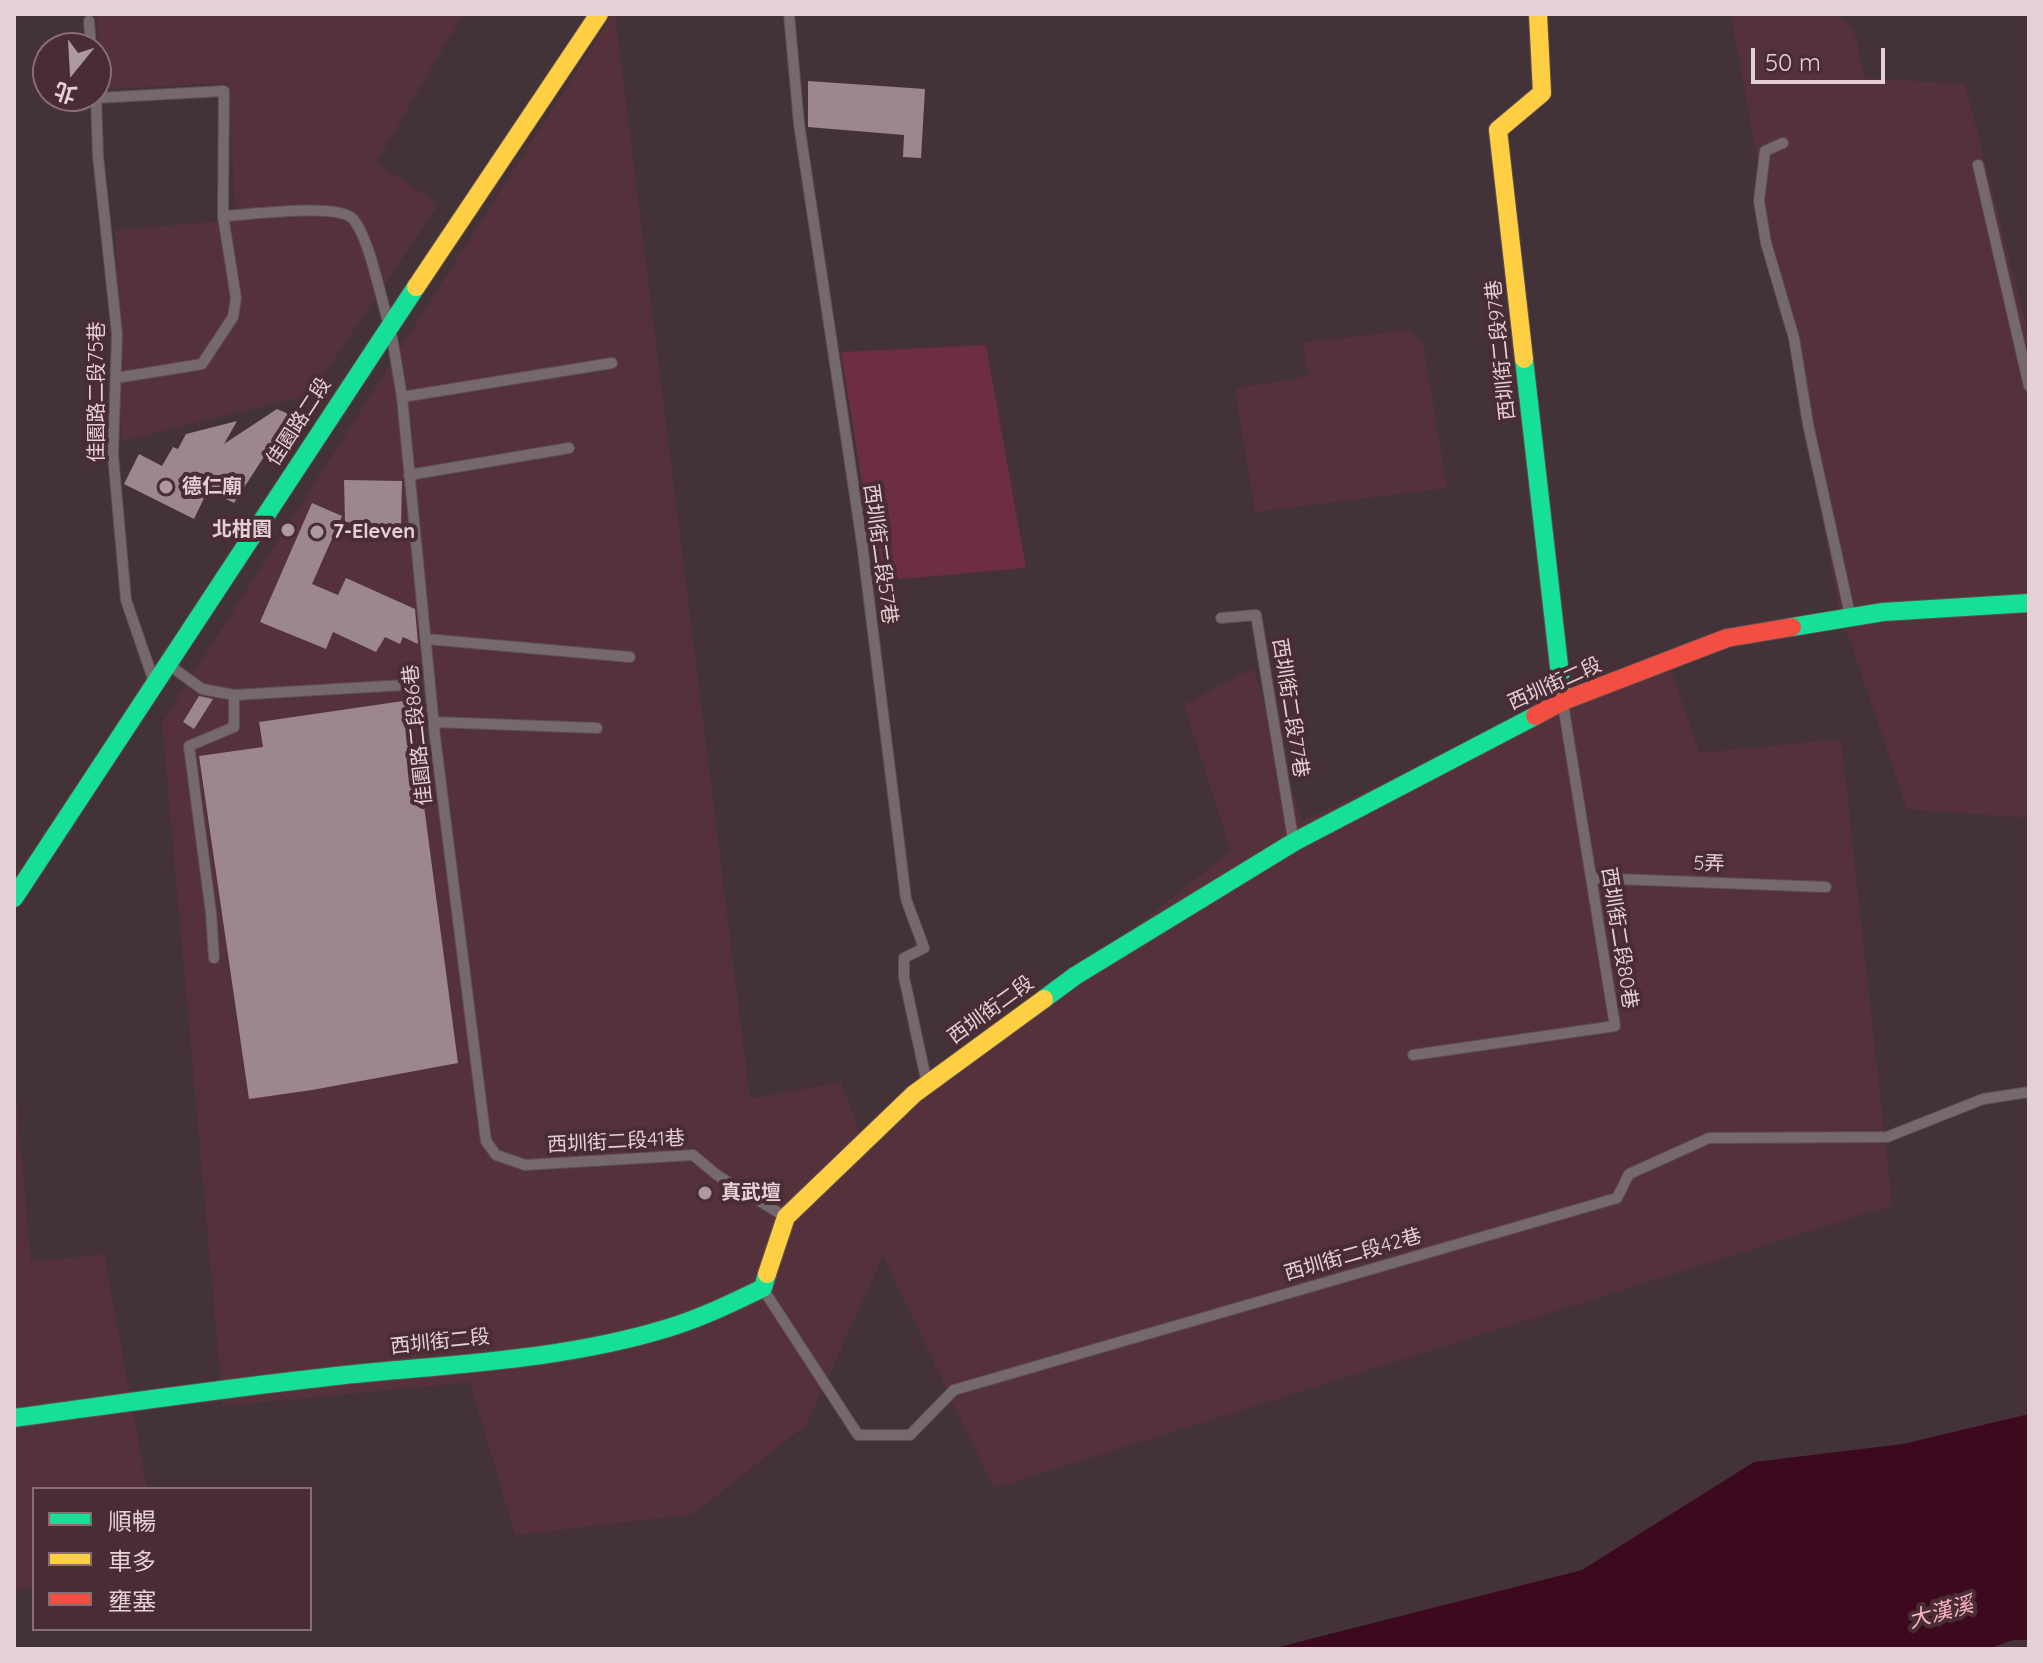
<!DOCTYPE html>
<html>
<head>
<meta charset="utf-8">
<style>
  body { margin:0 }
  #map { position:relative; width:2043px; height:1663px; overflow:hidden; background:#433338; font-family:Quicksand,"Noto Sans TC",sans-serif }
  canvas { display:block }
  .frame { position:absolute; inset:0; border:16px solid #e5d1d5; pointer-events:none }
  .legend { position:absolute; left:32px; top:1487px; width:280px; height:144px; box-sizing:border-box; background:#4a2c34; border:2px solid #886e74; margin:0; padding:10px 14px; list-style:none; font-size:24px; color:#e5d1d5 }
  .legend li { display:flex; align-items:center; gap:16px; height:40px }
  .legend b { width:40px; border:2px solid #886e74 }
  .north { position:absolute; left:32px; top:32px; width:80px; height:80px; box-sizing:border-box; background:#4a2c34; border:2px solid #886e74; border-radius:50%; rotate:198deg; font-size:22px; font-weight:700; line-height:32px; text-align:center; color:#e5d1d5 }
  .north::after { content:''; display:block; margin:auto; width:28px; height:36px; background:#ac9a9e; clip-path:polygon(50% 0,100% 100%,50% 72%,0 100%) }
  .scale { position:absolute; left:1751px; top:48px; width:134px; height:36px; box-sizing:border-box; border:4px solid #e5d1d5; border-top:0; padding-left:10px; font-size:24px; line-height:28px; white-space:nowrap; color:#e5d1d5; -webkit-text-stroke:6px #4a2c34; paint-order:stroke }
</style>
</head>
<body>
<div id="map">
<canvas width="2043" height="1663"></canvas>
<div class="frame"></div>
<ul class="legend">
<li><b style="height:10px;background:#16e098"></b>順暢</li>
<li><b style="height:10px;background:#ffcf43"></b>車多</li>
<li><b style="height:10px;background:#f24e42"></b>壅塞</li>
</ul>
<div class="north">北</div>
<div class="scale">50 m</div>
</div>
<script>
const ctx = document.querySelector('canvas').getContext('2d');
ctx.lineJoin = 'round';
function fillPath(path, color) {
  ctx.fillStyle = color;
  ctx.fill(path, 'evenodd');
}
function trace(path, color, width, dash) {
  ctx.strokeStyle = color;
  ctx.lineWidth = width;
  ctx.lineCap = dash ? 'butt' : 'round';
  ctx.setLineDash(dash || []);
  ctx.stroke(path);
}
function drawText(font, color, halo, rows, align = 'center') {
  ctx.font = font + ' Quicksand,"Noto Sans TC",sans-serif';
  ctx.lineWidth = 8;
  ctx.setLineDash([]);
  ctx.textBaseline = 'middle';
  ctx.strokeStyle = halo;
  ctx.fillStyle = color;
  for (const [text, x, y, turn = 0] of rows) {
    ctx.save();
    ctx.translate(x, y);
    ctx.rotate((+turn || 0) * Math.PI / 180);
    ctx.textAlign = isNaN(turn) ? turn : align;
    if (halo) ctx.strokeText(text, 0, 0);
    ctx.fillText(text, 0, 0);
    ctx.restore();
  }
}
fillPath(new Path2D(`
  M97,14h366l-87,149 63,41 -129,191 -188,46 -7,-211 121,-10 -8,-137 -126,6z
  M613,14h2l135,1085 91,-17 15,40 6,24 369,-295 -47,-146 69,-37 49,153 363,-169 34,101 142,-14 51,466 -898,283 -111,-232 -76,168 -114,90 -178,21 -45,-153 -247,24 -61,-683z
  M1731,14h103l19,13 12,51 100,6 64,253v481l-122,-9 -69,-204z
  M1409,330l14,14 24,144 -192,24 -20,-123 73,-13 -5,-33z
  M14,1075l17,187 73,-8 43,235h-113v97l-20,5z`), '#55323b');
fillPath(new Path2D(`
  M986,345l40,223 -148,13 -37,-229z`), '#6d2d42');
fillPath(new Path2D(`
  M2029,1414v226h-16l-25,9h-717l311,-79 172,-108 149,-18z`), '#3d091e');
fillPath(new Path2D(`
  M808,81l117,8 -4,69 -18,-1 1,-22 -96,-8z
  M277,409l14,6 -57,88 -26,-13 -14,29 -70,-35 15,-30 23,12 11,-19 5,2 8,-15 51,-13 -13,23z
  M344,480l58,1 -1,44 -56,-3z
  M312,503l30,13 -30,68 26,11 8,-17 69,31 3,35 -15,-7 -3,7 -15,-7 -9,15 -43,-20 -7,17 -66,-27z
  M199,696l14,3 -19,30 -11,-7z
  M410,700l48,363 -146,27 -63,9 -50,-343 64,-9 -4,-25z`), '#9c878c');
const lane = new Path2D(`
  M789,14l10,110 63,419 44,356 18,49 -20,10v19l22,102
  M89,21l2,27
  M96,96l2,60 19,178 -4,121 13,145 26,76
  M96,98l128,-7 -1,125 13,82 -3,19 -31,47 -86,14
  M1783,143l-18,8 -6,50 7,42 28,95 14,86 42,191
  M1978,165l51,221
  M223,216c26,-1 112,-13 129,2 16,16 28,76 35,100
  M392,337l10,60 33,340 51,404 10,14 29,10 168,-10 24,20 67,41
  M402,397l210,-34
  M409,475l160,-27
  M1221,618l35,-3 37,223
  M426,639l204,18
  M169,665l33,24 32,6 170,-10
  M434,722l163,6
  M1591,878l235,9
  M214,958l-3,-45 -22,-167 45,-19v-32
  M1413,1055l202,-29 -52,-322
  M765,1292l93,143h52l44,-45 663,-192 12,-24 80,-36 178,-1 96,-38 46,-7`);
const fast = new Path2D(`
  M1524,359l39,342
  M1792,627l91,-15 146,-9
  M14,898l402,-611
  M1044,999l31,-23 219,-134 241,-126
  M14,1418c110,-15 220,-31 331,-43 107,-11 219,-15 323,-47 33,-10 64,-25 95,-40l4,-14`);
const slow = new Path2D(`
  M416,287l183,-273
  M1524,359l-26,-229 44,-37 -4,-79
  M767,1274l19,-57 128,-123 130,-95`);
const jam = new Path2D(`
  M1535,716l28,-15 164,-63 65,-11`);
trace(lane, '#5e4f53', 12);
trace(fast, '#5e4f53', 20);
trace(slow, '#5e4f53', 20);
trace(jam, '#5e4f53', 20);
trace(lane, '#76696d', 10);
trace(fast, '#16e098', 18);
trace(slow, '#ffcf43', 18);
trace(jam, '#f24e42', 18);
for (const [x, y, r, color] of [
  [166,487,8,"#ac9a9e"],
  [288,530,8,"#ac9a9e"],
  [317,532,8,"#ac9a9e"],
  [705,1193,8,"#ac9a9e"]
]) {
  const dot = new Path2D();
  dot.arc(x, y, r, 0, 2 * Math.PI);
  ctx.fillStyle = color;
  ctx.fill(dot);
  trace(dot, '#4a2c34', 3);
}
drawText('20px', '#e5d1d5', '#4a2c34', [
  ["西圳街二段97巷",1501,350,-96],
  ["佳園路二段75巷",97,392,-90],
  ["佳園路二段",299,422,-57],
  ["西圳街二段57巷",880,554,82],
  ["西圳街二段",1555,684,-24],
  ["西圳街二段77巷",1290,708,81],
  ["佳園路二段86巷",418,735,-96],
  ["5弄",1709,864,2],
  ["西圳街二段80巷",1619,938,81],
  ["西圳街二段",991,1010,-36],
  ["西圳街二段41巷",616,1142,-3],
  ["西圳街二段42巷",1353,1255,-16],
  ["西圳街二段",440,1342,-6]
]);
drawText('bold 20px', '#e5d1d5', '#4a2c34', [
  ["德仁廟",182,487],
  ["北柑園",272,530,"right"],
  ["7-Eleven",333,532],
  ["真武壇",721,1193]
], 'left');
drawText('italic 22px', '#f7b3c4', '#4a2c34', [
  ["大漢溪",1941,1613,-15]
]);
</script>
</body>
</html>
